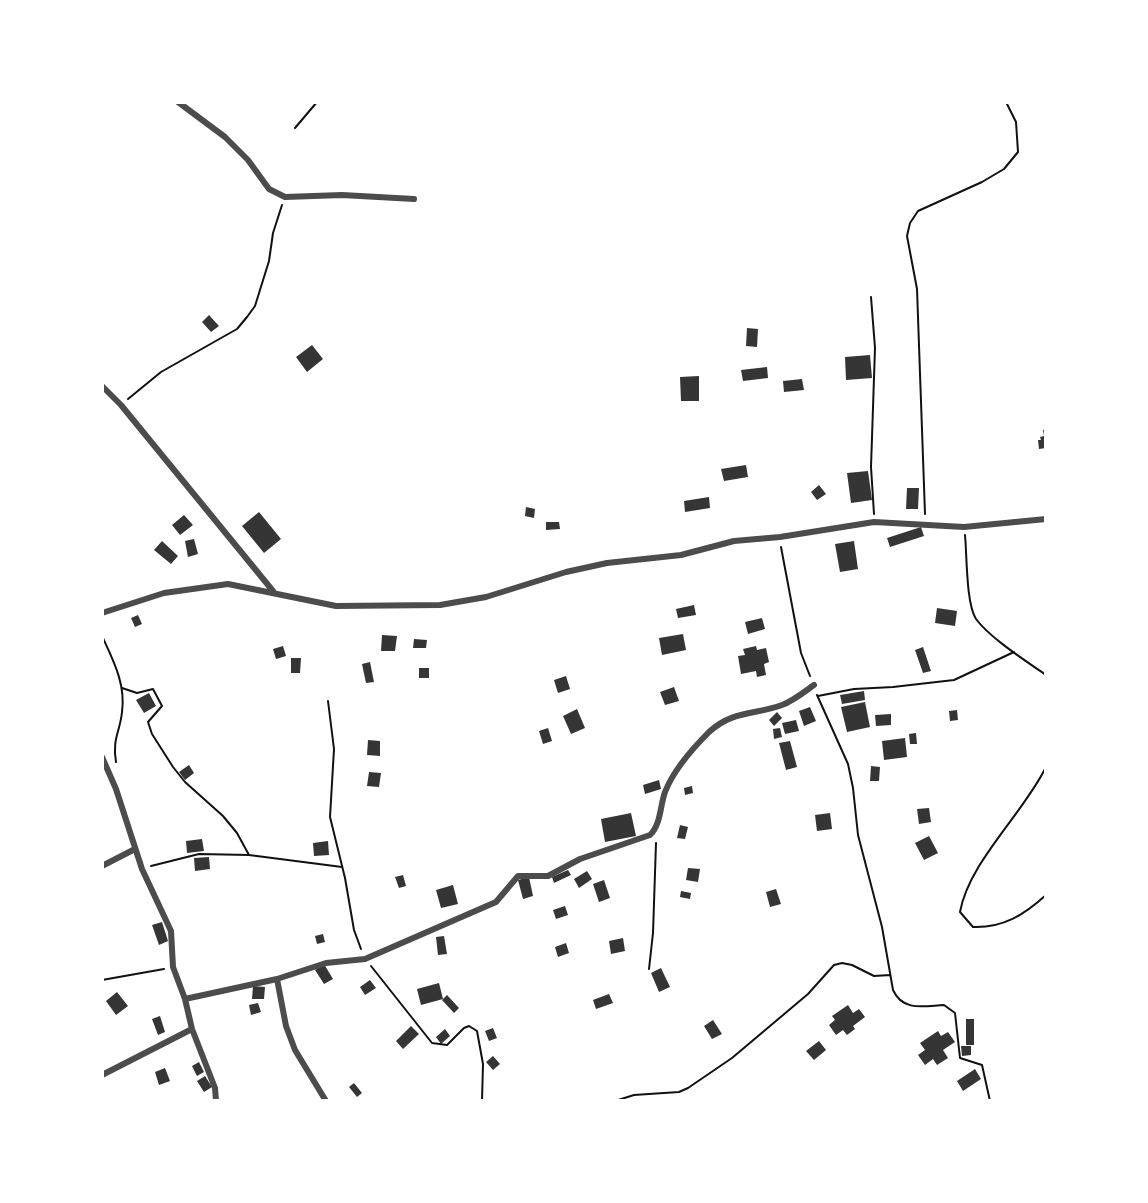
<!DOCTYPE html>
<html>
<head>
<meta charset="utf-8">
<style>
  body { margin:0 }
  #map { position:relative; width:1148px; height:1203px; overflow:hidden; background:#fff; font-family:"Golos Text",sans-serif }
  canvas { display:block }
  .frame { position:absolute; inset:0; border:104px solid #fff; pointer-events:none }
</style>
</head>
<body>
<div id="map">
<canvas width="1148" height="1203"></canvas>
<div class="frame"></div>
</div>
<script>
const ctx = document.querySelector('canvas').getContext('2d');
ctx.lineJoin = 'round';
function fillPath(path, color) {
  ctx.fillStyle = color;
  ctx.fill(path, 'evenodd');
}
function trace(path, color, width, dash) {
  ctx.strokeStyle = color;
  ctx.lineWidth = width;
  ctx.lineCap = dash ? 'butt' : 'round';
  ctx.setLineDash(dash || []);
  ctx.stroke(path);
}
fillPath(new Path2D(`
  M209,315l10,11 -8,6 -9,-10z
  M747,328l11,1 -1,18 -11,-1z
  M312,345l11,14 -16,13 -11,-15z
  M870,355l2,23 -26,2 -1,-23z
  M767,367l1,11 -25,3 -2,-11z
  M699,376v25h-18l-1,-24z
  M802,379l2,11 -20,2 -1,-11z
  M1046,429v19l-7,1 -1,-9h3l-1,-3 4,-1 -1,-6z
  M746,465l2,12 -24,4 -3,-12z
  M868,471l4,29 -21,3 -4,-30z
  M819,485l7,9 -9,6 -6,-8z
  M907,488h12l-1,21h-12z
  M709,497l1,11 -25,4 -1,-11z
  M526,507l9,2 -1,9 -9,-2z
  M259,512l22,27 -17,14 -22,-27z
  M184,515l9,10 -13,10 -8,-10z
  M546,522h13l1,7 -14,1z
  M921,527l3,9 -34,11 -3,-9z
  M194,539l4,15 -10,3 -3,-16z
  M162,541l16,15 -7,8 -17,-14z
  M854,541l4,28 -18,3 -5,-28z
  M694,605l2,10 -18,3 -2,-9z
  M937,608l20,3 -2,15 -20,-3z
  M138,615l4,9 -7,3 -4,-9z
  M762,618l3,11 -17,5 -3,-12z
  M683,634l3,16 -24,5 -3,-17z
  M382,635l15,1 -2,15h-14z
  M414,639l13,1 -1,8h-13z
  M283,646l3,10 -10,3 -3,-10z
  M756,646l1,4 9,-2 3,14 -5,2 2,11 -9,2 -1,-6 -15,3 -3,-18 7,-1 -2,-6z
  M923,647l8,24 -8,2 -8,-23z
  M291,658h10l-1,15h-9z
  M370,662l4,20 -8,1 -4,-19z
  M419,668h10v10h-10z
  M566,676l4,13 -12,4 -4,-13z
  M674,687l5,14 -14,4 -5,-13z
  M864,691l1,9 -23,4 -2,-9z
  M149,693l7,13 -12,7 -8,-13z
  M865,702l5,25 -23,5 -6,-25z
  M810,707l6,14 -12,5 -5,-15z
  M577,709l8,19 -14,6 -8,-18z
  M957,710l1,10 -8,1 -1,-10z
  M777,712l5,6 -8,8 -5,-6z
  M891,714v11l-15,1 -1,-11z
  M796,720l3,11 -14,3 -3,-11z
  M548,728l4,13 -9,3 -4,-13z
  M780,728l2,9 -8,2 -1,-10z
  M916,733l1,11h-7l-1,-10z
  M905,738l2,19 -23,3 -2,-19z
  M368,740l12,1v15l-13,-1z
  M790,741l7,26 -11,3 -7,-27z
  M189,765l5,8 -9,7 -6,-8z
  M871,766l9,1 -1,14h-9z
  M369,772l12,1 -2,14 -12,-1z
  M659,780l2,9 -16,5 -2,-9z
  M692,786l1,7 -8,2 -1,-7z
  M929,808l2,14 -12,2 -2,-15z
  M631,813l5,23 -31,6 -4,-23z
  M830,813l2,16 -15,2 -2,-16z
  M680,825l8,2 -3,12 -8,-1z
  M929,836l9,17 -14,7 -9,-17z
  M202,839l2,12 -17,2 -1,-12z
  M328,841l1,14 -15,1 -1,-13z
  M209,857l1,12 -15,2 -1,-13z
  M688,868l12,1 -2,13 -12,-2z
  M568,870l3,5 -17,8 -2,-6z
  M587,871l5,8 -13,9 -5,-9z
  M403,875l3,11 -7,2 -4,-11z
  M529,877l4,19 -10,3 -5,-19z
  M604,880l6,18 -11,4 -6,-18z
  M453,885l5,19 -17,4 -5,-18z
  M776,889l5,15 -11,3 -4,-15z
  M681,891l10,2 -1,6 -10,-2z
  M565,906l3,9 -12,4 -3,-9z
  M162,922l6,19 -9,4 -7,-20z
  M323,934l2,8 -8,2 -2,-8z
  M444,936l3,18 -9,1 -2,-18z
  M623,938l2,13 -14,3 -2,-13z
  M566,943l3,10 -11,4 -3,-10z
  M324,964l9,15 -9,5 -9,-14z
  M661,968l9,19 -11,5 -8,-19z
  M370,980l6,8 -11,7 -5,-8z
  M439,983l4,16 -22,6 -4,-16z
  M253,986l12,1 -1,12h-12z
  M117,992l11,14 -12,9 -10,-14z
  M609,994l4,9 -17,6 -3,-9z
  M447,995l12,13 -5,5 -12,-13z
  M258,1003l3,9 -10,3 -2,-10z
  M848,1005l5,8 6,-4 6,8 -12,9 2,3 -8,6 -4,-5 -7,5 -7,-10 6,-5 -3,-4z
  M160,1016l5,16 -7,3 -6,-16z
  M966,1019h8v26h-8z
  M713,1020l9,14 -10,5 -8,-13z
  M411,1026l8,8 -16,15 -7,-8z
  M493,1028l4,10 -8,3 -4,-10z
  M445,1029l5,7 -9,8 -5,-7z
  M938,1031l3,5 7,-4 7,10 -12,8 5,8 -11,7 -4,-6 -8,6 -7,-10 7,-5 -5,-7z
  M819,1041l7,9 -12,10 -8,-9z
  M961,1046h10v9l-9,1z
  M493,1056l7,8 -7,6 -7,-8z
  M199,1062l5,10 -7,4 -5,-10z
  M165,1068l5,13 -11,4 -4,-13z
  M975,1069l6,10 -18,12 -6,-10z
  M205,1076l7,11 -8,5 -7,-11z
  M354,1083l8,10 -5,4 -8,-10z`), '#353535');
trace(new Path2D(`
  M295,128l22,-26
  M871,297l4,51 -4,119 3,47
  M128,399l33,-27 76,-43 10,-12 8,-11 14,-45 4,-28 9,-28
  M925,514l-8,-225 -10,-53 3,-13 8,-12 64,-29 22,-13 14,-17 -2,-30 -10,-20
  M965,535c2,21 1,68 11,84 14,19 50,42 70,56
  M781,547l20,106 9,23
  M102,636c11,24 24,48 20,76 -2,20 -10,27 -6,50
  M122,688l15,5 16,-4 9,17 -14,16 4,12 21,33 12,15 38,34 14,17 12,22
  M817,695l31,69 5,24 5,47 24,92 11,63c10,22 31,16 51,15l11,8 5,45 22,7 8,36
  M818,696l36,-7 39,-2 61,-7 60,-28
  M328,701l6,48 -4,68 15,61 9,52 7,19
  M1046,767c-23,47 -77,95 -86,145l13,15c30,1 51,-12 73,-32
  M151,866l48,-12 50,1 93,12
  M371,966l61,77 15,2 17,-17 5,-2 8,5 6,33 -1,37
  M649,969l4,-36 3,-90
  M102,980l62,-11
  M615,1101l19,-6 45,-3 9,-4 44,-30 76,-64 26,-29 8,-2 10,2 22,11 16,-1`), '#111', 2);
trace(new Path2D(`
  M178,102l47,35 23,23 21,29 16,8 57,-2 72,4
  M102,386l19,19 152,186
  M102,613l62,-20 64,-9 108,22 104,-1 46,-8 80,-25 41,-9 74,-8 53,-14 46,-4 94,-15 90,5 82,-8
  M102,757l14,32 26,80 29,62 2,36 12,32 7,30 23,59 1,13
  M102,866l33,-17
  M277,979l9,47 9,24 31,51
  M185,999l92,-20 49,-16 39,-4 131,-57 22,-26h30l32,-17 70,-24c11,-11 10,-29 15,-43 9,-23 27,-43 44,-60 24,-22 46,-17 73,-27 11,-4 22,-13 32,-20
  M102,1075l90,-46`), '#4c4c4c', 6);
</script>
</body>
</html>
